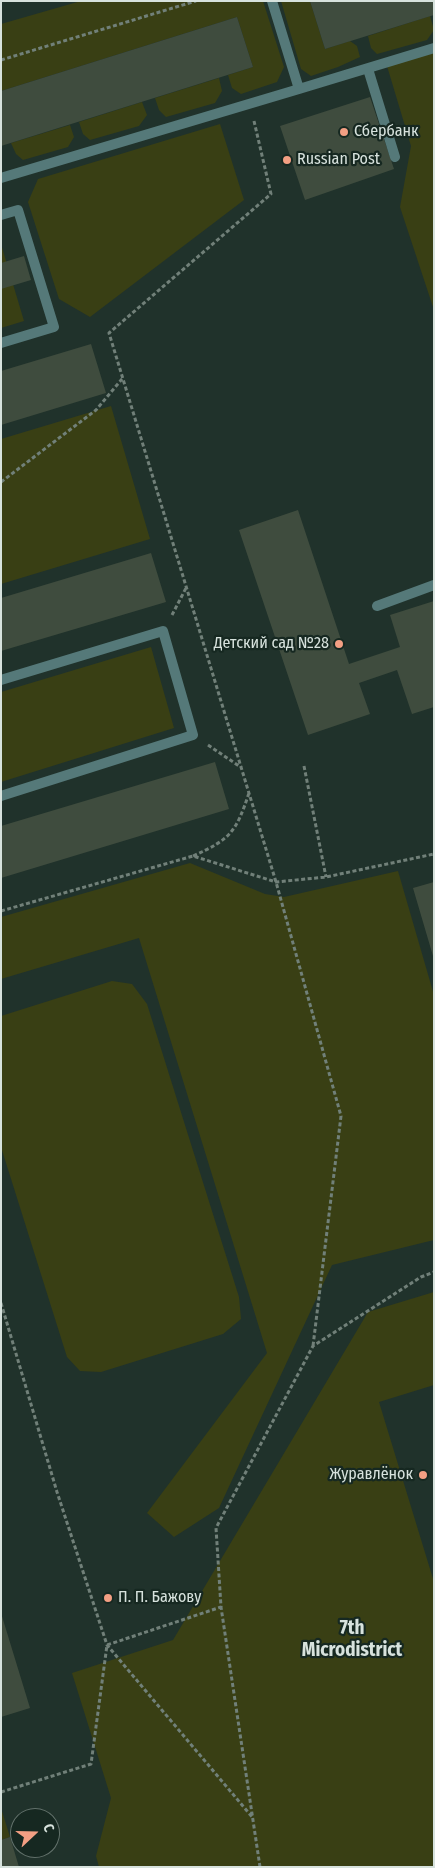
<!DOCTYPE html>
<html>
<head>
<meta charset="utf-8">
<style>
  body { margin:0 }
  #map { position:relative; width:435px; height:1868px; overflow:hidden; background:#20322b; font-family:"Fira Sans Condensed",sans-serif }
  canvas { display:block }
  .frame { position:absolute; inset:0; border:2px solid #d7e2dd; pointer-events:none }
  .north { position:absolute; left:10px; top:1808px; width:50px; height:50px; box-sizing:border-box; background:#162821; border:1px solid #63726c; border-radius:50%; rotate:69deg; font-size:14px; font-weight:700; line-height:20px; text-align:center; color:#d7e2dd }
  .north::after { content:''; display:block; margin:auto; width:18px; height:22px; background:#f39f83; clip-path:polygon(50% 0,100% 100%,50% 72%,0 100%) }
</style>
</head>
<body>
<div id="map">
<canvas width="435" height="1868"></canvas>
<div class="frame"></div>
<div class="north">С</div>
</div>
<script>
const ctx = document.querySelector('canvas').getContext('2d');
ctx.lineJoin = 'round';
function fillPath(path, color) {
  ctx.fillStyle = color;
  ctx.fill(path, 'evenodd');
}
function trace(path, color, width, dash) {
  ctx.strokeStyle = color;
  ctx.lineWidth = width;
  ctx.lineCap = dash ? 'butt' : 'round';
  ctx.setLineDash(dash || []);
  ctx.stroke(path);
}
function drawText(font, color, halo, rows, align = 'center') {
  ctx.font = font + ' "Fira Sans Condensed",sans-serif';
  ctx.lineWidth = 4.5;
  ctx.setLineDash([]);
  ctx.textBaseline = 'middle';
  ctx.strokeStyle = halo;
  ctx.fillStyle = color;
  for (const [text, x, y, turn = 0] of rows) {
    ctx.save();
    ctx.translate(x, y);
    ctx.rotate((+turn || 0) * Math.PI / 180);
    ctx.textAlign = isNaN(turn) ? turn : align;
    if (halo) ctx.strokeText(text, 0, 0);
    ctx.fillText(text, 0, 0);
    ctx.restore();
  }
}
fillPath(new Path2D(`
  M81,1h182l21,66 -7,15 -36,12 -9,-6 -4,-13 25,-8 -16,-50 -236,74v-67z
  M281,1h29l15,48 25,-8 7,5 3,11 -22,10 -27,9 -10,-7z
  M430,16l4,14 -7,10 -50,14 -6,-6 -3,-12z
  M434,51v259l-34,-103 11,-61 -24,-80z
  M219,78l3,13 -7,12 -49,14 -7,-7 -4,-12z
  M142,102l5,13 -8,11 -49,14 -7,-6 -4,-12z
  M220,124l24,76 -154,117 -31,-18 -31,-97 10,-23z
  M70,125l4,12 -6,10 -45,13 -7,-6 -5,-11z
  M1,244l23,77 -23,7z
  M111,406l39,133 -149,45v-145z
  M151,647l23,81 -173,54v-90z
  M190,863l75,31 19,3 114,-26 36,124v245l-102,25 -113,243 -45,29 -27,-24 120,-160 -128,-415 -138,41v-62z
  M112,981l20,3 15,20 92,293 2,22 -18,15 -122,38 -21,-1 -13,-14 -66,-210v-131z
  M434,1292v93l-55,17 55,180v285h-335l-3,-11 15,-58 -39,-125 101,-33 195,-328z
  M1,1808l9,29 -9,3z`), '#393f14');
fillPath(new Path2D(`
  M310,1h124v14l-109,34z
  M237,17l16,50 -252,79v-55z
  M370,97l24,72 -89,31 -25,-74z
  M24,256l7,24 -30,9v-26z
  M91,344l15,49 -105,32v-54z
  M298,510l51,154 51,-17 -10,-32 44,-14v106l-22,7 -15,-44 -38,13 11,31 -62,21 -69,-205z
  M151,553l15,49 -165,49v-53z
  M215,762l14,47 -228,69v-52z
  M434,882v74h-1l-20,-68z
  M1,1613l29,95 -29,9z
  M10,1837l9,30h-18v-27z`), '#3f4c3e');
trace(new Path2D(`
  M1,60l195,-59
  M254,121l17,73 -162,139 167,549 65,234 -28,230
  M1,482l95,-72 26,-31
  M172,615l14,-27
  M208,745l34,23
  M304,766l22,111
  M193,856c38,-17 43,-24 56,-63
  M1,911l192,-55 83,26 50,-5 108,-23
  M1,1303l56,189 50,153 146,173
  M1,1792l90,-28 16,-119 114,-38
  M260,1867l-39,-260 -5,-79 97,-182 108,-69 13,-5`), '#718079', 3, [4, 2.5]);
trace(new Path2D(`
  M368,69l27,88
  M299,89l135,-41
  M1,178l298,-89 -27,-88
  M1,215l17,-5 36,117 -53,16
  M377,606l57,-21
  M1,680l162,-49 30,104 -192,61`), '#557979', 10);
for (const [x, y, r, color] of [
  [344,132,5,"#f39f83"],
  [287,160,5,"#f39f83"],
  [339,644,5,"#f39f83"],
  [423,1475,5,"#f39f83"],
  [108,1598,5,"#f39f83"]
]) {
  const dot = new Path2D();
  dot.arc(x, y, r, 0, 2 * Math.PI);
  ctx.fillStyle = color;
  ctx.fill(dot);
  trace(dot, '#162821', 2);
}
drawText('16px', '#d7e2dd', '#162821', [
  ["Сбербанк",354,132],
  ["Russian Post",297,160],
  ["Детский сад №28",329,644,"right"],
  ["Журавлёнок",413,1475,"right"],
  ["П. П. Бажову",118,1598]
], 'left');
drawText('bold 19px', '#d7e2dd', '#162821', [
  ["7th",352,1629],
  ["Microdistrict",352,1651]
]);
</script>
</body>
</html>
